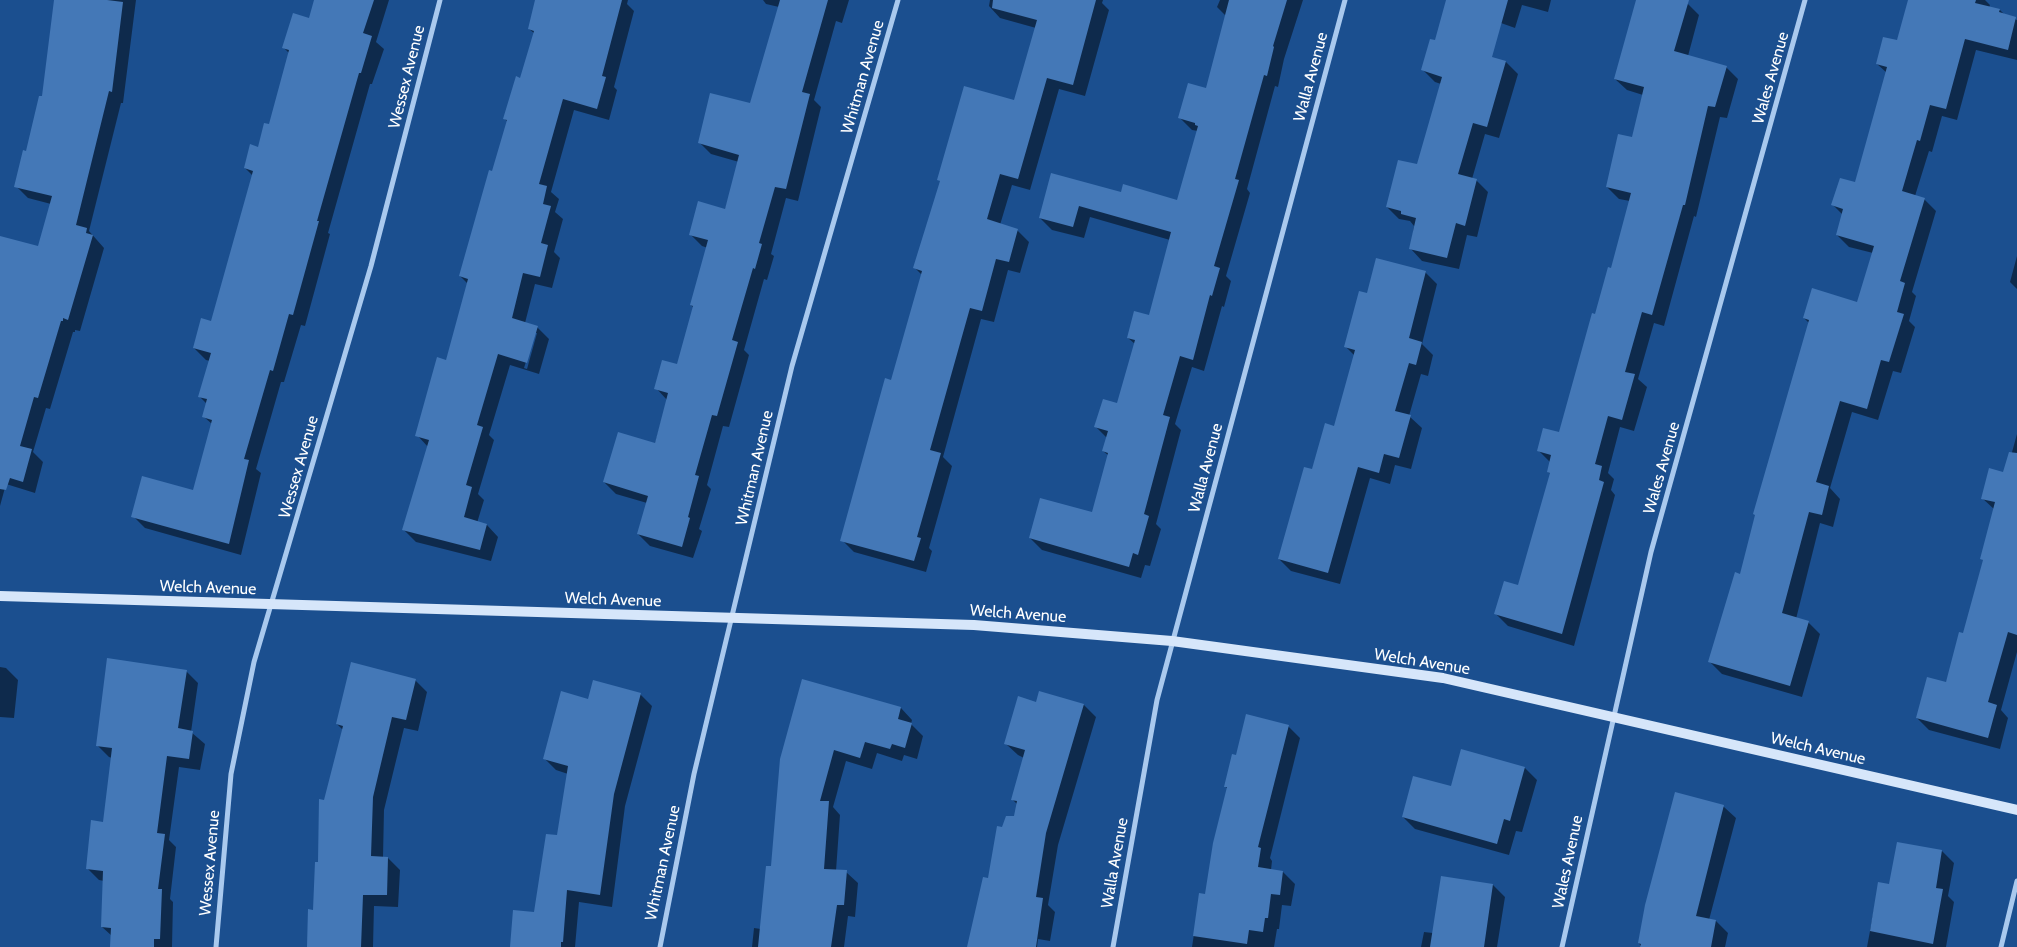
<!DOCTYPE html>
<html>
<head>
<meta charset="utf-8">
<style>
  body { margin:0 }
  canvas { display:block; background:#1b4f8f }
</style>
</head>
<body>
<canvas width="2017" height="947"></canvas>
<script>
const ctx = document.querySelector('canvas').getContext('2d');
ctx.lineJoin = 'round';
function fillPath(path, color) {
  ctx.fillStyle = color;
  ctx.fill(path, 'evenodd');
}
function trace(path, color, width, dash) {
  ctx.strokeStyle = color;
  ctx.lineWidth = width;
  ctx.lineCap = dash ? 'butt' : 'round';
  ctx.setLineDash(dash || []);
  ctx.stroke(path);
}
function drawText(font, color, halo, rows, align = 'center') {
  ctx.font = font + ' Cabin,sans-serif';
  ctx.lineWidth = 4;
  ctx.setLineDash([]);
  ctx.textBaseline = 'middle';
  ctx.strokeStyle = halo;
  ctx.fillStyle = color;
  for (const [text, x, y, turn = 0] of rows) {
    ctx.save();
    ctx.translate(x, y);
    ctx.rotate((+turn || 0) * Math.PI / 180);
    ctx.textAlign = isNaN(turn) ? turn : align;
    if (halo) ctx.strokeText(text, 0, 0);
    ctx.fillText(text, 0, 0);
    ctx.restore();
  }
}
fillPath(new Path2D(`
  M55,0h81l-13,103h-2l-32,128 15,17 -24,83 -5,-1v2h-2l-23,77 -4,-1 -13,44 10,10 -8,31 -29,-9 -6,22v-256l39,-2 12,-44 -23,-6 -12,-12 27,-88z
  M316,0h73l-13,42 8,7 -12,35h-2l-42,149 2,1 -25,92 -4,-1 -17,57h-3l-25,87 5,4 -20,82 -96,-27 -12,-12 61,-25 18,-67 -8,-7 3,-13 -7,-7 10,-36 -4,-1 -12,-12 18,-26 41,-146 -8,-8 13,-20 12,-23 20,-71 -6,-6 26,-28z
  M537,0h91l-1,4 7,7 -20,76 3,3 -8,30 -35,-10 -23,82 8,7 -4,13 8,7 -9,33 6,6 -8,30 -17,-4 -10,39 12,4 12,12 -10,35 -29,-9 -21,70 5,5 -16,54 6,6 -7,23 10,2 11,12 -7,24 -75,-19 -12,-12 24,-83 -11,-12 29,-73 22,-78 -8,-8 48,-154 -3,-3 16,-40 14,-45 -6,-5zM535,333h2l-10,36 -3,-1z
  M763,0h86l-7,23 -6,-2 -22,79 7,7 -23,94 -12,-3 -15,56 3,2 -7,24 -3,-1 -20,71 5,5 -20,72 -6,-1 -16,59 4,4 -12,40 3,2 -9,27 -43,-12 -12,-12 9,-31 -31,-9 -12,-12 51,-38 12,-44 -11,-12 22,-22 16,-58 -3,-3 17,-57 -6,-2 -12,-12 35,-24 14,-48 -28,-8 -12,-12 52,-37 28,-98 -13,-3z
  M990,0h113l-1,3 7,7 -24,86 -26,-7 -29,101 -18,-5 -12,40 17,5 12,12 -9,31 -12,-3 -14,52 -13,-3 -38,138 9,9 -23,82 3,3 -6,21 -72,-20 -12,-12 50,-158 30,-107 -7,-7 26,-86 -2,-2 76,-79 21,-73 -36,-10 -11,-12z
  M1220,0h83l-19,59 -6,28 -3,-1 -28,103 3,4 -24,83 5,5 -7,26 -2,-1 -18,65 -12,-4 -17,57 6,6 -25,94 5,5 -11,37 -5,-1 -4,13 -99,-28 -12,-12 63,-24 16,-58 -6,-5 4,-13 -11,-11 22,-23 17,-60 -7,-6 22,-22 20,-76 -80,-23 -6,21 -32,-8 -12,-12 12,-44 70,20 56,7 20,-70 -6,-1 -12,-12 27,-28 19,-74 -9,-9z
  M1449,0h102l-3,12 -26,-7 -7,23 -59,-21z
  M1637,0h41l9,3 12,12 -11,41 38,11 12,12 -11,39 -7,-1 -24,100 -2,-1 -30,110 -10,-3 -16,56 9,8 -13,44 -14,-4 -12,46 6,6 -3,11 4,5 -41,151 -66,-20 -12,-12 23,-27 32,-113 -3,-2 3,-9 -13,-13 22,-16 52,-165 18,-68 -11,-2 -12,-12 26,-48 10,-44 -16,-5 -12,-11z
  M1909,0h76l5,5 -1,3 11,2 5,5 12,5v40l-41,-10 -19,70 -15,-4 -10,36 -3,-1 -14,45 9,3 12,12 -24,81 4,4 -7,25 6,6 -14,46 -8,-2 -15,49 -26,-8 -22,76 10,11 -7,28 -13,-4 -24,96 12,3 12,12 -18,63 -80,-23 -12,-12 31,-87 68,-252 -5,-5 54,-14 15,-51 -24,-6 -12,-12 6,-20 -10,-10 22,-21 32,-111 -10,-9 20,-22z
  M1431,40l75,22 12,12 -19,64 -14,-4 -13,45 4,1 12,12 -11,45 -10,-2 -8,34 -37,-8 -11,-12 3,-23 -4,-5 -11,-2 -12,-12 31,-41 23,-82 -6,-2 -12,-12z
  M2017,256v33l-7,-7z
  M1425,272l12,12 -15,60 11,11 -5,21 -7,-2 -12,42 13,12 -11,41 -16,-4 -5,19 -20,-6 -30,106 -49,-13 -12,-12 34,-88 22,-43 20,-72 -9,-9 22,-52z
  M2017,434v218l-16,58 7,8 -8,31 -71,-19 -12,-12 29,-35 18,-48 20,-74 -2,-2 13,-49 -13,-12 24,-24z
  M0,667l6,1 12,12 -4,38 -14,-1z
  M186,671l12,12 -7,49 14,12 -5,26 -21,-3 -10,73 7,7 -6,52 3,3 -1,45h-61l1,-11 -10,-9 2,-46 -5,-1 -12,-12 17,-45 8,-65 -3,-1 -12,-12z
  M415,680l12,12 -9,39 -14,-3 -20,82 -1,48h5l12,12 -2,37 -24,-1 -1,41h-65l6,-36 11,-110 18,-71 -6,-6z
  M1040,693l44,12 12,12 -38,128 -10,60 7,7 -5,29 -12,-2 -1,8h-69l35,-118 12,-11 2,-14 -5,-5 12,-41 -6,-3 -12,-11 31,-41z
  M640,694l12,12 -27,100 -13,101 -33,-5 -4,45h-63l23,-34 23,-76 10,-63 -12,-4 -12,-12 45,-58z
  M901,708l11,12 -1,4 12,12 -6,23 -13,-4 -2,6 -25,-8 -5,16 -26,-8 -13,46 7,8 -4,56 10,1 12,11 -3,34 -7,-1 -4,31h-92l2,-19 7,1 11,-61 9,-109z
  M1288,726l12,12 -30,120 2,3 -1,9 12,2 12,12 -4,22 -9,-1 -3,24h-2l-3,18h-82l8,-53 6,1 22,-106 -3,-3 12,-30z
  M1462,751l63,17 12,12 -15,52 -6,-1 -7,24 -94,-26 -12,-12 49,-29z
  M1676,794l48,13 12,11 -27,102 7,1 12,12 -3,14h-84l-2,-4z
  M1942,851l12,12 -6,33 6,6 -8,45h-79l12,-64 11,2z
  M1443,877l50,8 12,12 -8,50h-76l3,-15 9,1z`), '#0007');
fillPath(new Path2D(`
  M54,0h53l16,2 -11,90 -3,-1 -33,134 11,3 -1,5 7,2 -25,85 -5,-2v3h-2l-23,77 -4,-1 -14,49 12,3 -9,33 -13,-4 -4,12 -6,-1v-253l38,10 14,-50 -38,-9 9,-37 3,1 13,-55h3z
  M314,0h60l-11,33 9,3 -11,37h-2l-42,148h2l-26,94 -4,-1 -16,57 -3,-1 -26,89 5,1 -20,84 -98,-27 11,-41 51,14 19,-70 -10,-3 5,-18 -9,-2 13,-44 -18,-5 8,-30 10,3 42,-150 -9,-3 6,-24 8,3 6,-24 5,1 20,-74 -7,-2 11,-35 16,5z
  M535,0h87l-20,76 4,1 -9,32 -34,-10 -24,85 8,2 -4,18 8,2 -10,37 7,2 -8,32 -17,-4 -11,45 26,8 -11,37 -29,-9 -21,71 6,2 -17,58 6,2 -8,30 23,7 -7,26 -78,-20 27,-90 -14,-4 22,-79 9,3 22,-81 -9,-3 30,-106 3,1 15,-51 -4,-1 13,-43 4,2 14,-47 -6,-2z
  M780,0h48l-26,92 8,2 -24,95 -11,-2 -16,56 3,1 -7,25 -2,-1 -21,72 6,2 -21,74 -5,-1 -17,60 4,1 -11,41 2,1 -8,29 -45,-13 11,-38 -45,-14 15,-50 37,11 13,-50 -14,-4 8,-29 15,4 16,-58 -3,-1 18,-65 -19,-5 9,-34 27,8 14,-54 -41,-12 12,-50 40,10z
  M993,0h103l-23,85 -26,-7 -29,101 -18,-5 -13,45 31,10 -9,33 -13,-3 -14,52 -12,-3 -40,142 11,3 -24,84 4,1 -7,23 -74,-20 45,-163 6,2 31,-109 -9,-3 27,-87 -3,-1 27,-94 50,14 23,-80 -45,-12z
  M1229,0h58l-14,46 1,1 -7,29 -3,-1 -29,104 4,1 -25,86 6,2 -8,28 -2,-1 -17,65 -13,-4 -17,59 7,2 -26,97 5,2 -11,39 -5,-2 -4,14 -100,-29 11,-40 52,14 16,-59 -6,-2 6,-20 -14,-4 9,-28 14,4 18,-63 -8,-2 7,-27 15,4 22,-83 -92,-26 -6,21 -34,-9 12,-45 70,19 2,-8 54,16 21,-74 -3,-1v-2l-17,-5 10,-35 18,5z
  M1446,0h62l-16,57 14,4 -19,66 -14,-4 -15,51 19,5 -12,47 -9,-3 -9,35 -38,-9 7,-31 -15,-4v-3l-15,-4 12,-47 19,4 25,-87 -21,-7 9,-31 5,1z
  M1636,0h53l-15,51 53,15 -12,41 -7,-1 -23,99h-2l-31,110 -10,-3 -17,60 10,2 -13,46 -14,-4 -13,48 7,2 -3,14 5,2 -42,152 -68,-20 10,-33 14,4 32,-112 -3,-1 4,-17 -14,-4 6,-23 16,4 33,-119 3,1 13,-47 3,1 20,-75 -25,-6 12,-53 14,3 12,-50 -30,-8z
  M1908,0h68l-1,3 25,6 -1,3 17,5 -8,33 -43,-11 -19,70 -16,-4 -10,36 -3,-1 -15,51 23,7 -25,83 5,2 -8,29 7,2 -15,48 -8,-2 -14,49 -27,-8 -24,81 13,4 -7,29 -13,-3 -27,101 27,8 -19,65 -82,-24 27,-90 5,2 15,-59 -2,-1 56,-194 -6,-2 9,-30 45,14 17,-56 -38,-11 7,-26 -12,-4 9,-27 15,4 32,-115 -11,-3 7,-27 14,3z
  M1376,258l50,13 -17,67 13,4 -6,23 -7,-2 -14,48 16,4 -12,43 -15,-4 -5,19 -21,-6 -30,106 -50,-14 26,-92 8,2 13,-46 9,3 21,-76 -11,-3 15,-56 8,2z
  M2009,452l8,1v182l-9,-3 -20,70 9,3 -9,33 -72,-20 11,-41 19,5 13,-50 4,1 20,-73 -3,-1 15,-57 -14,-3 8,-31 14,4z
  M107,658l80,12 -9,58 15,3 -4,28 -22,-3 -10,77 8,1 -7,55h4l-2,50h-6v8h-44l1,-19 -10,-1 2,-56 -17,-2 5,-49 12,2 9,-74 -16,-2z
  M351,662l65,17 -10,41 -14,-3 -19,80 -2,59 17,1 -1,38h-24l-2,52h-54l1,-38 5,1 2,-48h3l1,-63 5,1 19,-74 -7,-2z
  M802,679l99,28 -3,12 14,4 -7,25 -13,-4 -2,5 -25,-7 -5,16 -26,-8 -14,51h9l-5,68 23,1 -3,35h-7l-6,42h-73l8,-81h5l9,-107z
  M593,680l48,13 -27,101 -14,101 -33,-5 -4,52h-2v5h-51l3,-37 21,2 12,-78 11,1 11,-69 -25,-7 18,-68 27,8z
  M1039,691l45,13 -38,129 -10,64 7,1 -7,49h-69l16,-70 5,1 9,-52 5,1 4,-11h8l3,-15 -6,-1 14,-50 -21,-6 14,-48 18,6z
  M1246,714l43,11 -31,122 3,1 -3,19 25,4 -3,24 -9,-1 -3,24h-3l-2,14 -14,-2 -2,14 -54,-8 6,-43 6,1 8,-51 14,-56h-3l8,-33 4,1z
  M1461,749l64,18 -15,54 -6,-2 -7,25 -95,-27 11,-41 38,10z
  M1675,792l49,13 -28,111 20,4 -5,27h-71l1,-3 -3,-1 7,-38z
  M1897,842l45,8 -6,38 7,1 -10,55 -63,-13 8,-49 11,2z
  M1441,876l52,8 -9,63h-54z`), '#4478b7');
trace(new Path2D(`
  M216,947l15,-173 23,-112 117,-396 69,-266
  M660,947l34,-173 98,-408 106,-366
  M1113,947l44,-247 188,-700
  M1562,947l89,-395 154,-552
  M2001,947l16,-66`), '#a9c9ee', 5);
trace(new Path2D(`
  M0,596l974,29 198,16 271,37 574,132`), '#d6e6fa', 10);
drawText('16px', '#fff', '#1b4f8f', [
  ["Wessex Avenue",407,77,-76],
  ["Whitman Avenue",863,77,-74],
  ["Walla Avenue",1311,77,-75],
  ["Wales Avenue",1771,78,-74],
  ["Wessex Avenue",299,467,-74],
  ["Whitman Avenue",755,468,-77],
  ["Walla Avenue",1206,468,-75],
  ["Wales Avenue",1662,468,-74],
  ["Welch Avenue",208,588,2],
  ["Welch Avenue",613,600,2],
  ["Welch Avenue",1018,614,4],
  ["Welch Avenue",1422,662,9],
  ["Welch Avenue",1818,749,13],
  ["Wales Avenue",1568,862,-78],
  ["Wessex Avenue",210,863,-85],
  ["Whitman Avenue",663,863,-78],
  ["Walla Avenue",1115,863,-80]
]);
</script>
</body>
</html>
